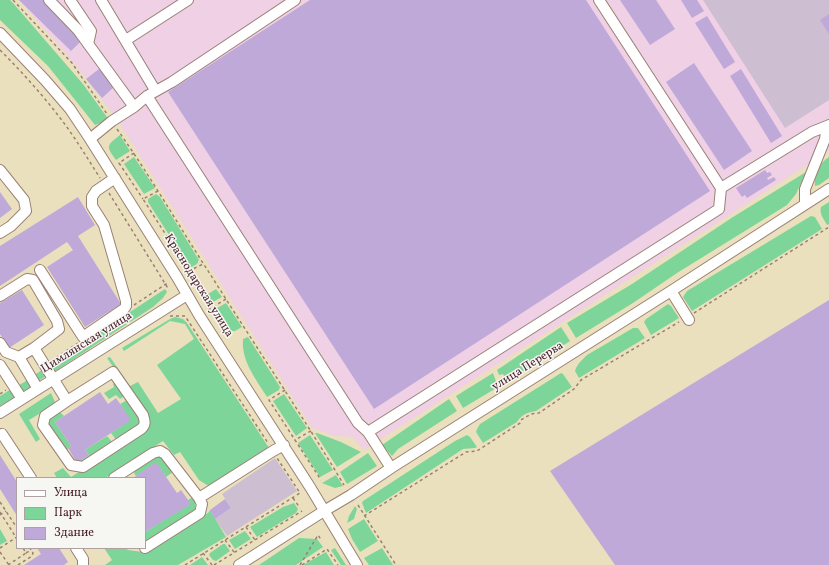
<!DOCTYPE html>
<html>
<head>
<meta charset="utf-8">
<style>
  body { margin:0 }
  #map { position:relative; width:829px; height:565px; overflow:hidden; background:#ebe0bd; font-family:Vollkorn,serif }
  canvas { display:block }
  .legend { position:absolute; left:16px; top:477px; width:130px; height:72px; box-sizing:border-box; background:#f6f6f2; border:1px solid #b1a0a2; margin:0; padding:5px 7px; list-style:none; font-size:12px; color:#4a1f2b }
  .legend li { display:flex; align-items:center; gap:8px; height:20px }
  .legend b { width:20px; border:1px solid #b1a0a2 }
</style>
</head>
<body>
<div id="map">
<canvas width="829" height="565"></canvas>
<ul class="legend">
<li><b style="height:5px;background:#fff"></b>Улица</li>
<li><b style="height:11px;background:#7ed599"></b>Парк</li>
<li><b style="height:11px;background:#bfa9d9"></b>Здание</li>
</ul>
</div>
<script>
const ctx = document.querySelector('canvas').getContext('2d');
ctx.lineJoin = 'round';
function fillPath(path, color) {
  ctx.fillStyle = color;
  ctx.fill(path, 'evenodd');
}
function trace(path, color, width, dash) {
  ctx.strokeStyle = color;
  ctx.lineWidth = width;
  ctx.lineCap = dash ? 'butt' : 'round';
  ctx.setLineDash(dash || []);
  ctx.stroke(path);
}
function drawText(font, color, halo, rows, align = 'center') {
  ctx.font = font + ' Vollkorn,serif';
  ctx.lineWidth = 3;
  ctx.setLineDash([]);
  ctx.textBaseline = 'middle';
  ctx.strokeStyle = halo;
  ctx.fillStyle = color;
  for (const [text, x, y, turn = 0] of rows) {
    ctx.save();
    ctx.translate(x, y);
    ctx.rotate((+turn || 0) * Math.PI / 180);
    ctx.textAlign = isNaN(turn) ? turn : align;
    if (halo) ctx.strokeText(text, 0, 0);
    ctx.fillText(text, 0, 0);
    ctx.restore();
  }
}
fillPath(new Path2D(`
  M18,0h811v151l-465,299 -12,-13 -17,-1 -23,-8 -196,-310 -41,-54 -50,-57z`), '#efd0e5');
fillPath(new Path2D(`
  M703,0h126v100l-44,28z
  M275,458l22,33 -70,45 -12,-17 16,-11 -9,-14z`), '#cdbed2');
fillPath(new Path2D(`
  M0,0h10l3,3 70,81 26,36 -14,5 -47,-59 -48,-46z
  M120,135l10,16 -14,9c-10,-14 -10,-14 4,-25z
  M134,157l21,31 -11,6 -20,-30z
  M829,157v21l-10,7 -4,1c-1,-12 4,-23 14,-29z
  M806,172l-10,22 -9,11 -110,68 -44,30 -57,35 -9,-15 65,-39 101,-67z
  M156,194l4,3 39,63 -2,4 -7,4 -42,-66v-3z
  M829,202v22l-2,1c-3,-6 -8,-11 -6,-18z
  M811,216l4,1 7,12 -130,82 -9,-14 4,-6z
  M165,289l2,3 -4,6 -10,9 -99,65 -6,-6z
  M216,289l6,8 -13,7 -4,-8z
  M226,303l16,24 -7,4h-9l-14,-20z
  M668,304l3,2 8,12 -28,17 -7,-13 2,-3z
  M175,317l8,2 4,4 82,125 -59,39 -11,-7 -19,-28 -6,3 -11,-14 -58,37h-48l-3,-5 9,-5 8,9 77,-49 -13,-30 -28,-40 3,-1 20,29 8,-4 20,31 23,-14 -24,-34 37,-26 -9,-15 -15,-3 -46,30 -2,-3 48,-29z
  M561,327l9,14 -62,41 -5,-8 -4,1 -2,-5z
  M633,328h5l7,10 -66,40 -4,-7c2,-7 7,-11 12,-16z
  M248,337l32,50 -1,3 -12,7c-11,-18 -26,-36 -24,-58z
  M45,368l4,6 -12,8 -4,-6z
  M493,373l5,14 -35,21 -7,-12z
  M561,373l2,1 9,13 -36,24c-8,1 -15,4 -19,11l-34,21 -7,-11 1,-3 3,-5z
  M29,379l4,8 -11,6 -4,-7z
  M117,382l9,13 -6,4 -4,-4 -7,4 -5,-6 10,-6 -1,-3z
  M13,388l4,8 -17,10v-10z
  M51,393l4,9 -1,3 -25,15 11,19 -4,3 -17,-28z
  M284,394l23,34 -11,8 -23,-35z
  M129,399l9,14 4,12 -25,16 -6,-8 19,-13 -10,-16z
  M449,399l8,12 -59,38 -6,7 -10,-11z
  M59,411l5,5 -9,6 16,24 -4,4 -4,-2 -14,-24v-4z
  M315,433h2l24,9 20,10 -24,15z
  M310,435l23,35 -13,7 -22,-34z
  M467,435l3,2 7,10 -2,1 -12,1 -97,64 -4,-10 1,-2 92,-60z
  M107,436l7,8 -31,19h-6l12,-8 -4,-5z
  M368,453l9,13 -30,18 -7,-12z
  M158,455c7,3 13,10 15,17l-7,5 -10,-14 -20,13 -2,-3 2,-5z
  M336,475l7,11 -8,2 -13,-5z
  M193,497l2,5v8l-50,32v-10l45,-28 -2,-4z
  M294,503l4,6 -2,4 -39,24 -7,-10 33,-20z
  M355,506l2,3 -3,10 -7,4 2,-7z
  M210,510l16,27 -48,28h-73l7,-5 -8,-12h22l2,2 15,2 65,-39z
  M364,519l14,22 -18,11 -8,-13 -4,-10z
  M0,529l7,12 -7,4z
  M245,531l6,8 -16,10 -6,-9z
  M299,538l18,1 6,8 -27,18h-37z
  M223,544h2l5,7 -14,10 -3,-1 -4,-5 1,-2z
  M335,548l11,17h-5l-10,-15z
  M382,548l11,17h-24l-5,-7z
  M326,552l8,13h-31z
  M202,557l6,8h-18z`), '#7ed599');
fillPath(new Path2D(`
  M19,0h26l38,39 -12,12z
  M310,0h276l124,191 -336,218 -206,-317z
  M620,0h36l19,29 -25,16z
  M681,0h16l7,11 -12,7z
  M829,14v20l-9,-14z
  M707,16l28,46 -11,7 -29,-46z
  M694,63l58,88 -28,19 -58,-88z
  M99,69l15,18 -12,11 -16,-19z
  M741,69l41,67 -11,7 -41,-67z
  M765,170l2,3 3,-1 2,3 -5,3 1,2 6,-3 2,3 -29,18 -2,-3 -3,2 -6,-9z
  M0,192l12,17 -12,9z
  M78,197l17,28 -17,11 43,68 -36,23 -38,-60 26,-17 -6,-8 -67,44v-40z
  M22,290l22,35 -35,23 -9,-14v-31z
  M829,300v265h-214l-65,-94z
  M100,392l8,12 8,-6 15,22 -46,30 4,5 -12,8 -9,-15 3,-2 -16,-24z
  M0,455l17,27v34l-17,-27z
  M156,462l21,31 4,-3 10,14 -46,28v-54h-12z
  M225,499l6,9 -16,11 -5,-9z
  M37,548h22l9,14 -4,3h-40l17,-11z`), '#bfa9d9');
const minor = new Path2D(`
  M49,0l29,30 56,77
  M70,0l21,31 -3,13
  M101,0l54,90
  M599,0l122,188 91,-56 15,-6
  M0,33l45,47 25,29 20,30 87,138 22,38 111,172 47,78
  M126,40l62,-40
  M147,96l211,327 10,9 23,36
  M90,139l22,-18 22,-14 13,-11 25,-14 123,-82
  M0,170l24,30 2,11 -15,15 -11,7
  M805,204v-15l20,-50 2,-13 2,-1
  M40,270l43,67 41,-28 2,-3v-5l-22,-76 -12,-19v-9l4,-6 19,-13
  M671,291l18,29
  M0,296l27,-17 6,1 24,41 2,8 -25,19 -15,9
  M0,343l6,9 13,5 19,32
  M34,348l33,53 -22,15 -2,9 28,40 12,2 58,-38c5,-4 4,-8 2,-14l-30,-43 -46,29
  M0,365l22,34
  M0,413l187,-118
  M368,432l351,-223 2,-21
  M0,435l2,-1 29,44
  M114,478l39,-25 7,-2 5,3 34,44 3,6 -2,9 -55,35
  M199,498l74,-47 11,-6
  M76,548l7,11v6
  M239,565l85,-54 27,-16 40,-27 280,-177 158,-102`);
trace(minor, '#9a8074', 12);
trace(new Path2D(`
  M13,0l59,63 35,51
  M0,50c20,20 40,42 57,64 16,20 29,42 43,64
  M117,129c34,48 63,99 95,148 44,70 90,138 132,208
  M134,153l-15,10 24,36
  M158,191l-15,8 46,72 14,-7
  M109,193l60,97
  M134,305l35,-23
  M208,310l18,-11
  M694,313l135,-86
  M170,316h15l83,127
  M51,361l27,-18
  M285,390l-16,10 26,40
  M0,394l6,-4
  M311,431l-16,9 26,40
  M293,498l7,10
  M0,502l17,26
  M358,505l38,60
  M0,512l17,27
  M0,515l6,-4
  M364,516l102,-64 11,-1 43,-28 1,-3 10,-6 8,-1 35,-24 7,-9 98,-58
  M246,527l9,13
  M225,540l9,12
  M0,548l17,-11
  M0,552l9,13
  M26,553l5,-3 -1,-2
  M203,553l9,12
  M8,565l18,-12 -3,-5
  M18,565l14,-9 1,-3 -2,-3
  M185,565l115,-72 -23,-35
  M214,565l88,-54
  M300,565l18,-30 4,6
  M302,565l25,-16 11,16`), '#9a8074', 1.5, [3, 3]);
trace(minor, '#fff', 10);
drawText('12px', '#4a1f2b', '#f6f6f2', [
  ["Краснодарская улица",198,286,58],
  ["Цимлянская улица",87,343,-32],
  ["улица Перерва",528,367,-32]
]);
</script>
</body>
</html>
